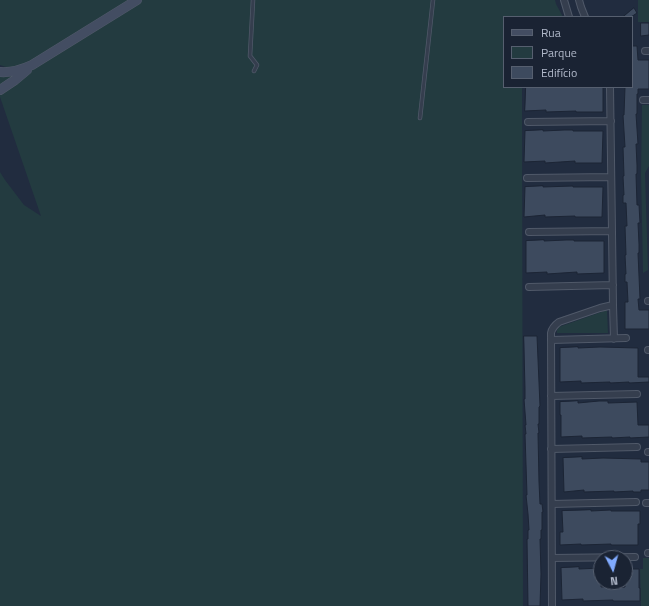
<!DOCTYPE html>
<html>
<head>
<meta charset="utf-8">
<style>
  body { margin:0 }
  #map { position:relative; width:649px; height:606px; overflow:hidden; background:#212c3f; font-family:"Titillium Web",sans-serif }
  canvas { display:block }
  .legend { position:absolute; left:503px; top:16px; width:130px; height:72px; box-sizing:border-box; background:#1a2333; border:1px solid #565f6f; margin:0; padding:5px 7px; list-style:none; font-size:12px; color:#b1b9ca }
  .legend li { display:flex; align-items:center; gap:8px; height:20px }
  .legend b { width:20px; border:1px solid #565f6f }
  .north { position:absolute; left:593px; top:550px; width:40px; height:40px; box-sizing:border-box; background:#1a2333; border:1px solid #565f6f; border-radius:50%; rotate:174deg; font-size:11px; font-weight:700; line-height:16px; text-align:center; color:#b1b9ca }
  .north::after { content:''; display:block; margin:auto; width:14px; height:18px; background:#81abff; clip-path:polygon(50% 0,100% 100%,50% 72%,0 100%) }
</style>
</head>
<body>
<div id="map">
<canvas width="649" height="606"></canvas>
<ul class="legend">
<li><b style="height:5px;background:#434d62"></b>Rua</li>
<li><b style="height:11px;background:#233b40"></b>Parque</li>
<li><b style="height:11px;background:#3d4a5e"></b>Edifício</li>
</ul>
<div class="north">N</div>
</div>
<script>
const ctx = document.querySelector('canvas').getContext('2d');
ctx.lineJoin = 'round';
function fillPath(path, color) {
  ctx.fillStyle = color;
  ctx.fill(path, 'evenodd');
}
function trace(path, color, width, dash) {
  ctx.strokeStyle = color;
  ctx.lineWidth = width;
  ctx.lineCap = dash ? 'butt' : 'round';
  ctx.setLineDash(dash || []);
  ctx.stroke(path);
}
fillPath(new Path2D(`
  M0,0h555l1,4 7,13h-59v70h18l1,519h-523v-434l5,8 19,25 17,11 -41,-119v-27l6,-3 -6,-2z
  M638,0h11v22h-11z
  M642,105h7v61l-4,7 3,97 -5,3 -2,-100z
  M607,310l1,23h-51v-3l2,-3z
  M643,558h6v48h-8l-1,-37h3z`), '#233b40');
const building = new Path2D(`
  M634,8l3,5 -6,4h-8z
  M641,23h8v12l-8,1z
  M632,46h5l1,14h11v29h-11v5h-1v20h-1l2,30h-2l1,21v9h-1l1,31h2l1,18h-2l1,21v9h-1l2,46h-2l1,11h10v19h-24v-27h3l-1,-20h-2v-8h1l-1,-19h1l-1,-29h2l-1,-23h-3v-8h1l-1,-19h1l-1,-29h2l-2,-32h1l1,-28h7z
  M526,87h77v25h-27v-1l-30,1v-2l-21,1z
  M543,130v1l21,-1h9v1h30l-1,32h-27v-2l-30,2v-2l-21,1 1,-31z
  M543,186v1l30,-1v1h30l-1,30h-27v-1l-30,1v-2l-21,2 1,-30z
  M544,240v1l22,-1h8v1h30v32l-27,1v-2l-30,2v-2l-21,1v-32z
  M524,336h13l3,70 -1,1v17h-1l1,9h-1l1,49 1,22h2l1,8h-1v18h-1v9h-1l1,35 -1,32h-12l-1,-67h1v-9h1l-1,-16 -2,-19h1l-2,-61h1l-1,-9h1l-2,-26h1v-10z
  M578,347v1l22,-1 38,1v29h11v5l-20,1v-1l-19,1v-1l-29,1v-2l-21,1v-34z
  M578,401v2l21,-2h9v2l29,-1 1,23h11v12l-19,1v-1l-18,1v-1l-30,1v-2l-21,1v-22h-1v-13z
  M582,457v2l21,-1 38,1v3h8v28h-8v2h-8v-1l-19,1v-1l-30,1v-2l-20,2 -1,-34z
  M591,510v1l20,-1v1h29v13h-2v21h-27v-1l-30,1v-1l-21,1v-13h3l-1,-21z
  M579,567v2l22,-1v19h9v1l15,-1v-18h14v19h1v13h-27v-1l-30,1v-2l-21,1 -1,-32z`);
fillPath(building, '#3d4a5e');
trace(building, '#1c2535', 1);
const lane = new Path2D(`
  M253,0l-3,56 7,9 -3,6
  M420,118l13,-118`);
const street = new Path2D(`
  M564,0l5,17
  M579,0l2,7 4,10
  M645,51h4
  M610,87l3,218 1,34
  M643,100h6
  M528,122l83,-1
  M527,178l84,-1
  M529,232l83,-1
  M529,287l84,-2
  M648,301h1
  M551,340l75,-2
  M648,350h1
  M551,396l86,-2
  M551,449l86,-2
  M648,452h1
  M646,503h3
  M552,504l84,-2
  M648,553h1
  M552,558l83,-1
  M552,606l-1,-273c1,-5 4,-8 8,-11l41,-14 13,-3`);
const secondary = new Path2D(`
  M0,72c12,1 21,-2 32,-7l105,-65
  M0,90l15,-10 12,-10`);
trace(lane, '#505969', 4.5);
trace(street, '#505969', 8);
trace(secondary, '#505969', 10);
trace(lane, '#353e4e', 3);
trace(street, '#353e4e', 6);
trace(secondary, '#434d62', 9);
</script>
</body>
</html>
